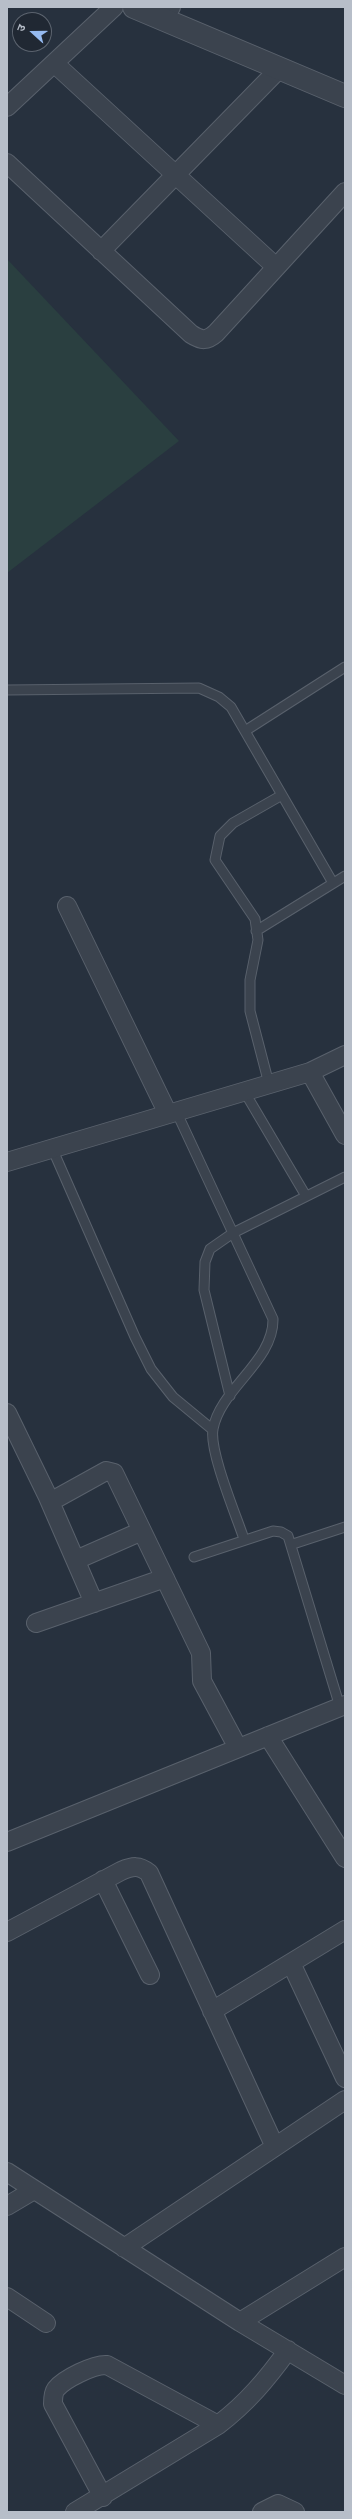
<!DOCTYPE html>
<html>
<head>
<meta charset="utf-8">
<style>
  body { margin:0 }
  #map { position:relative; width:352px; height:2519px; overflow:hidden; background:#27313e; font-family:Roboto,"Noto Sans Devanagari",sans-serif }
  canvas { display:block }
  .frame { position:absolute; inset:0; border:8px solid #b7bec9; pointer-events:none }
  .north { position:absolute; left:12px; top:12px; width:40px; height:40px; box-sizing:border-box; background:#202833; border:1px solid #5c646f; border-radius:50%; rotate:291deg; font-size:11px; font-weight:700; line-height:16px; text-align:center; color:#b7bec9 }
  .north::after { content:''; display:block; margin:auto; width:14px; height:18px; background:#95baf0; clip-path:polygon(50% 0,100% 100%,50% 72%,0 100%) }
</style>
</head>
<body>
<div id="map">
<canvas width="352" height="2519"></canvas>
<div class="frame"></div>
<div class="north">उ</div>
</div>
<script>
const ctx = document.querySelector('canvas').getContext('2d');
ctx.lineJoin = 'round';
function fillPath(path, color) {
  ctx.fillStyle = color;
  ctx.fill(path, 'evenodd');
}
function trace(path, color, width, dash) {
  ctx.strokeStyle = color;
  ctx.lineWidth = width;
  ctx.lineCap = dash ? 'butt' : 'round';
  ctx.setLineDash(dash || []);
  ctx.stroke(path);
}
fillPath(new Path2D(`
  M7,259l172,182 -172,132z`), '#2a3f40');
const service = new Path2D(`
  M7,690l192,-2 20,9 12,10 102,176
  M245,731l100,-64
  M256,931l89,-55
  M269,1084l-19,-73v-31l8,-40 -3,-21 -40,-59 5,-24 13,-13 49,-28
  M244,1091l62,105
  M176,1111l97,208c1,42 -53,70 -60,110 -4,22 23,86 31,110
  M52,1148l83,189 16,32 22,28 40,33
  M230,1396l-26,-106 1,-28 5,-13 23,-16 112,-56
  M293,1544l52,-17
  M194,1557l79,-26 8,1 7,4 52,171`);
const minor = new Path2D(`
  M164,19l7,-12
  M54,63l222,204
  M7,107l107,-100
  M7,163l184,171c11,7 16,7 25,-1l129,-141
  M101,251l179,-183
  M67,906l101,208
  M310,1072l35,63
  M7,1162l303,-90 35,-17
  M7,1413l40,82 47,108
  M50,1502l56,-31 8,2 87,180 1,28 36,67
  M76,1560l66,-29
  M36,1623l129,-45
  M268,1736l77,122
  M7,1842l338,-137
  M103,1880l47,95
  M7,1932l114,-61c12,-5 18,-6 28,2l126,274
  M291,1963l54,115
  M212,2011l133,-81
  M7,2172l233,150 105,63
  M7,2206l27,-16
  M124,2248l221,-148
  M7,2297l39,26
  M240,2322l105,-65
  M103,2497l-50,-93c0,-5 0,-11 3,-15 8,-10 38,-25 51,-24l111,60
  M75,2512l143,-87c29,-22 49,-46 70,-75
  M262,2512l16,-8 17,8`);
const tertiary = new Path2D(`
  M134,7l211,89`);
trace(service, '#59616c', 11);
trace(minor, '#59616c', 20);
trace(tertiary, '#59616c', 24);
trace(service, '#3b434e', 9);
trace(minor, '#3b434e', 18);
trace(tertiary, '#3b434e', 22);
</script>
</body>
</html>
